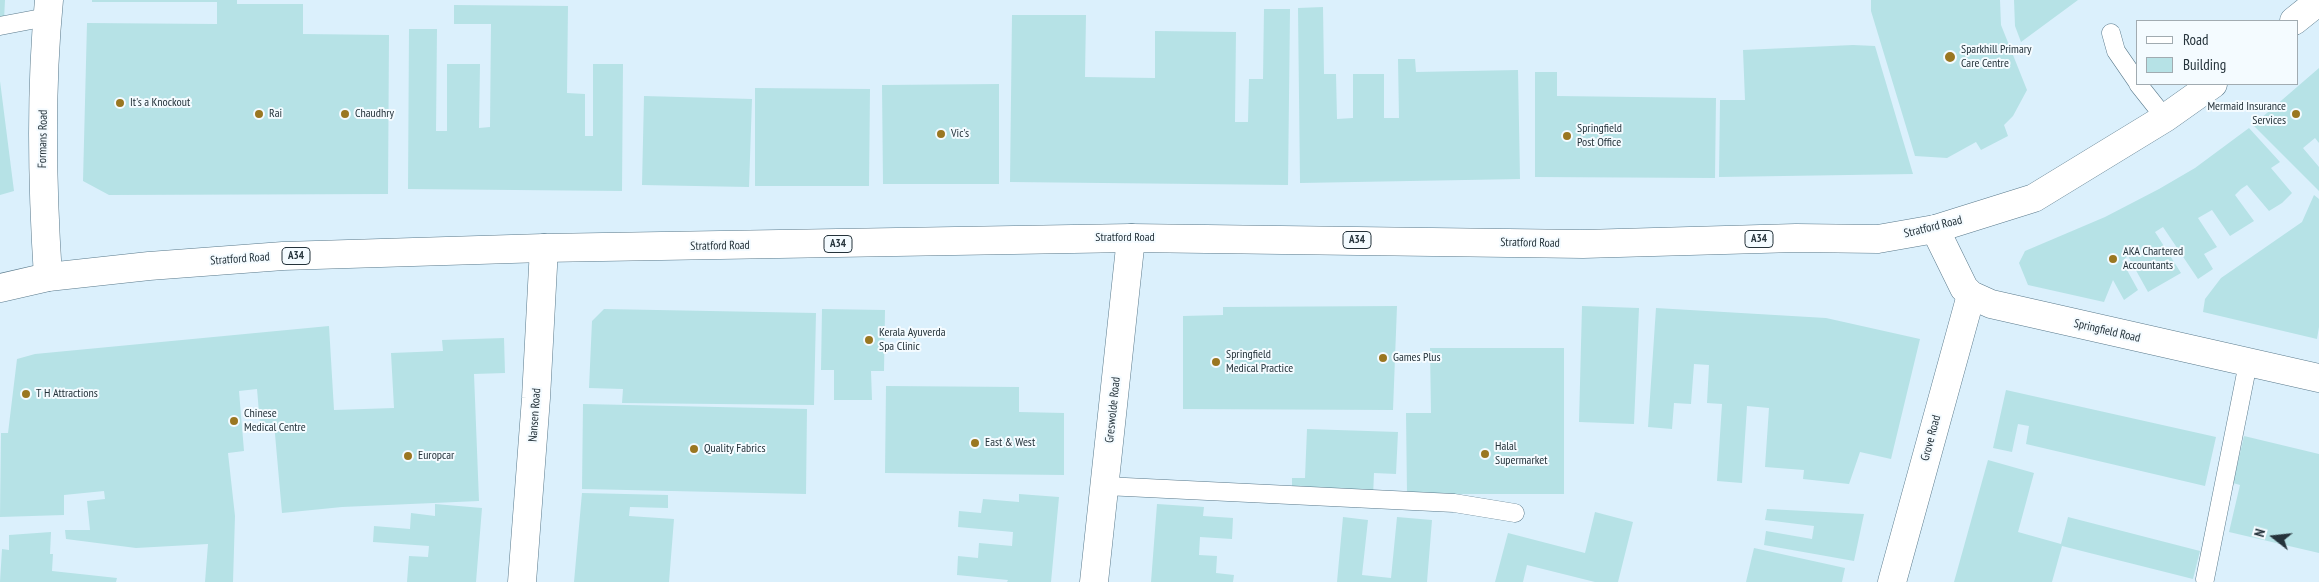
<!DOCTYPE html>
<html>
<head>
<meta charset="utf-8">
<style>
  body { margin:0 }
  #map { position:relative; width:2319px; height:582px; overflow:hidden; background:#dbf0fc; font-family:"PT Sans Narrow",sans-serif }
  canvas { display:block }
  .legend { position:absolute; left:2136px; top:20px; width:162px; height:65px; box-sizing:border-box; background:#f4fbff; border:1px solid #a1abb1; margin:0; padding:6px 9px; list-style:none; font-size:15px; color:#25333b }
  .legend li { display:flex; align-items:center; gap:10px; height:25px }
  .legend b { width:25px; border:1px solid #a1abb1 }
  .north { position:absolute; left:2249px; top:512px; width:50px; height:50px; -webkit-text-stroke:4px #f4fbff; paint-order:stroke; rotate:286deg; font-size:14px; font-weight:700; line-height:20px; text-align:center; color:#25333b }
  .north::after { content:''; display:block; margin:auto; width:18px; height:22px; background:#25333b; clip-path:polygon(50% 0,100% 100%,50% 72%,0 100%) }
</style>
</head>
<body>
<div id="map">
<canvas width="2319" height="582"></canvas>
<ul class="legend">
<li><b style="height:6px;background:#fff"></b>Road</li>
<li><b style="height:14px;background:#b6e2e6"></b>Building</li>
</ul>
<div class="north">N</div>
</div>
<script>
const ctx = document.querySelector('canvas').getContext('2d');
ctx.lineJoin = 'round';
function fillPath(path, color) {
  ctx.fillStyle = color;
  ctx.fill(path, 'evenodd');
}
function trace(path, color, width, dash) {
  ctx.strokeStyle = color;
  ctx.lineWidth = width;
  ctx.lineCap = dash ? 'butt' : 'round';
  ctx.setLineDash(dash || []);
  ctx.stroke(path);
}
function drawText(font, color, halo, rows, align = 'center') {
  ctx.font = font + ' "PT Sans Narrow",sans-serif';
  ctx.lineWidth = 4;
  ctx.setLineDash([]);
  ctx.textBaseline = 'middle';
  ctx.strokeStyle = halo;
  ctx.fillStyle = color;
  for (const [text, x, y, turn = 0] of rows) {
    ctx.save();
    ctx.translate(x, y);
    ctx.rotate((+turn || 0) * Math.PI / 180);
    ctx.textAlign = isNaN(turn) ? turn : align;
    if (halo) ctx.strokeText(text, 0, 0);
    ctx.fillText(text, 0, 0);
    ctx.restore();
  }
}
fillPath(new Path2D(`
  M0,0h5l-1,20h-4z
  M92,0h145v4h66v30l86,1 -1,159 -279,1 -26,-14 4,-158 130,1v-22h-125z
  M1871,0h129l1,25 26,65 -14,26 -9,9 4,11 -27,14 -5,-8 -29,16 -32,-2 -44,-145z
  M2014,0h64l-57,42 -6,-16z
  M454,5l114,1 -1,87 18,1v42h8v-72h30l-1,127 -214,-2 1,-160h28l-1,102h11v-67h33l-1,64 11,-1 1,-103h-37z
  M1323,7l1,67h12l1,45 16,-1v-44h31v44h15l-1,-59h17l1,13 102,-2 2,109 -220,4 -2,-175z
  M1264,9h26l-2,176 -278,-3 2,-167h74l-1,62 70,1v-47l81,1 -1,90h13l1,-43h14z
  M1853,45l22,1 38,128 -194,3 1,-77h25l-2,-50z
  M2319,68v75l-4,-5 -12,10 16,19v24l-66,-66z
  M1535,72h22v24l159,2 -1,80 -180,-1z
  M0,81l14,110 -14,4z
  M999,84v100h-116l-1,-99z
  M755,88l115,1 -1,97h-114z
  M644,96l108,3 -3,88 -107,-2z
  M2249,128l31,34 -9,6 21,25 -10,10 -13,8 -22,-26 -6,4 -6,6 19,26 -24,15 -18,-26 -14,8 19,29 -13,7 9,15 -15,10 -35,-52 -8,5 26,41 -33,19 -20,-36 -6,5 16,29 -14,10 -11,-20 -9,22 -76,-17 -9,-22 6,-12 80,-34 54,-28 36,-21z
  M2314,195l5,4v128l-2,12 -114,-27 2,-13 16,-21 81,-56z
  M1397,306l-4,104 -210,-1v-93l40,-1v-8z
  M1582,306l57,2 -5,116 -55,-2z
  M1656,308l170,10 94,21 -29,120 -31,-7 -11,32 -46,-5 1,-9 -39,-3 4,-59 -22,-2 -5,77 -25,-2 5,-77 -15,-1 2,-38 -15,-1 -3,40 -17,-1 -2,26 -24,-2z
  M604,309l212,4 -2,92 -192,-2 1,-14 -34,-1 3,-67z
  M822,309l63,1 -1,61h-13l1,29h-38v-30h-13z
  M329,326l5,84 60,-2 -3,-55 52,-2 -1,-11 62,-2 1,35 -31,1 5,127 -137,6 -60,6 -8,-90 -14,1 -3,-35 -18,2 5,60 -16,2 7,63 -2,66h-28l3,-38 -72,4 -70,-9 -1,-9h25l-3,-29 18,-2 -1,-8 -40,4v20l-64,2 1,-84h7l9,-74 18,-5z
  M1430,348h134v146h-157l-1,-81h25z
  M886,386l133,1v25l45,1v62l-179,-2z
  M2006,390l210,47 -11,49 -179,-42 3,-18 -11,-2 -6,28 -19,-4z
  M583,404l224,5 -1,85 -224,-5z
  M1307,429l91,3 -2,42 -22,-1 -1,24 -81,-2v-17h13z
  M2244,436l75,18v99l-90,-21 11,-47 -7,-2z
  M1988,460l46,13 -16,59 43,12 7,-27 132,34 -7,28 -131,-33 -10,36h-98z
  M582,493l86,2v13l-38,-1 -1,9 45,3 -5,63h-95z
  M1019,494l40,3 -8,85h-44l1,-2 -51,-5 1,-19 20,2 1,-15 33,3 1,-14 -55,-5 1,-16 22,2 2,-14 36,3z
  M435,504l47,4 -6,74h-69l2,-26 19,1 1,-11 -56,-4 1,-16 36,3 1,-16 24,3z
  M1157,504l47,3 -1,9 30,2 -1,21 -32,-2 -1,18 18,1 -1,17 18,2 -1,7h-82z
  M1767,509l97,5 -10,47 -90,-16 2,-14 46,8 2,-13 -49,-6z
  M1595,512l38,10 -15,60h-23l-68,-17 -4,17h-28l13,-49 77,20z
  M1343,517l25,3 -6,55 29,3 6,-61 35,3 -5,62h-90z
  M51,532l-1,22h3l-1,17 65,7 -1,4h-116l2,-33 7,1v-15z
  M1754,548l91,20 -3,14h-96z`), '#b6e2e6');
const service = new Path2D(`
  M0,26l47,-9
  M2111,33l5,18 22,32
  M2138,84l27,34
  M1105,486l349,17 61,10
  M2205,579l43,-216`);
const minor = new Path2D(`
  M522,582l14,-184 8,-150
  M1094,582l37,-344
  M1892,582l79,-287`);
const tertiary = new Path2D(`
  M1935,229l29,59 7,7 20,9 328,74
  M48,277c-6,-92 -8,-185 1,-277`);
const trunk = new Path2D(`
  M2294,21l25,-20
  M0,288l48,-11 101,-11 134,-10 261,-8 587,-10 452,6 213,-6 82,1 57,-10 99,-31 131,-80 48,-34`);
trace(service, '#59798b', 19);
trace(minor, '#59798b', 29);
trace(tertiary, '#59798b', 29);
trace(trunk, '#59798b', 29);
trace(service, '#fff', 18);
trace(minor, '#fff', 28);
trace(tertiary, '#fff', 28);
trace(trunk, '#fff', 28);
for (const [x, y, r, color] of [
  [1950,57,6,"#9a7721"],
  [120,103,5,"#9a7721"],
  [259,114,5,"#9a7721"],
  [345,114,5,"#9a7721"],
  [2296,114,5,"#9a7721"],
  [941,134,5,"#9a7721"],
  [1567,136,5,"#9a7721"],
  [2113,259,5,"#9a7721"],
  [869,340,5,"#9a7721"],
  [1383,358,5,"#9a7721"],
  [1216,362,5,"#9a7721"],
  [26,394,5,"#9a7721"],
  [234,421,5,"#9a7721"],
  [975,443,5,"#9a7721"],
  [694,449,5,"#9a7721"],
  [1485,454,5,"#9a7721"],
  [408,456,5,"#9a7721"]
]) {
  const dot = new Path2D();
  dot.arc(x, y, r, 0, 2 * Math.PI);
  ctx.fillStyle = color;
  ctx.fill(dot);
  trace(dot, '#f4fbff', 2);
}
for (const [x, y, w] of [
  [1759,239,28],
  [1357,240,28],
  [838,244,28],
  [296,256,28]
]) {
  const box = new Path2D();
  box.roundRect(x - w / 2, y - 8.5, w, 17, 4);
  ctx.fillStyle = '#f4fbff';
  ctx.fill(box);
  trace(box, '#25333b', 1);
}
drawText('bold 11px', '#25333b', null, [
  ["A34",1759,239],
  ["A34",1357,240],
  ["A34",838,244],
  ["A34",296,256]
]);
drawText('12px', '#25333b', '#f4fbff', [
  ["Sparkhill Primary",1961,50],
  ["Care Centre",1961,64],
  ["It's a Knockout",130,103],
  ["Mermaid Insurance",2286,107,"right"],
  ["Services",2286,121,"right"],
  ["Rai",269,114],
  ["Chaudhry",355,114],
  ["Springfield",1577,129],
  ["Post Office",1577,143],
  ["Vic's",951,134],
  ["AKA Chartered",2123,252],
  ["Accountants",2123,266],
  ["Kerala Ayuverda",879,333],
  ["Spa Clinic",879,347],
  ["Springfield",1226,355],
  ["Medical Practice",1226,369],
  ["Games Plus",1393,358],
  ["T H Attractions",36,394],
  ["Chinese",244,414],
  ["Medical Centre",244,428],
  ["East & West",985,443],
  ["Halal",1495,447],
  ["Supermarket",1495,461],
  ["Quality Fabrics",704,449],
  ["Europcar",418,456]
], 'left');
drawText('12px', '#25333b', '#f4fbff', [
  ["Formans Road",43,139,-89],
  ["Stratford Road",1933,227,-14],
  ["Stratford Road",1125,238],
  ["Stratford Road",1530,243,1],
  ["Stratford Road",720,246,-1],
  ["Stratford Road",240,259,-4],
  ["Springfield Road",2107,331,13],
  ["Greswolde Road",1113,410,-84],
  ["Nansen Road",535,415,-86],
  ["Grove Road",1931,438,-75]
]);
</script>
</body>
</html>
